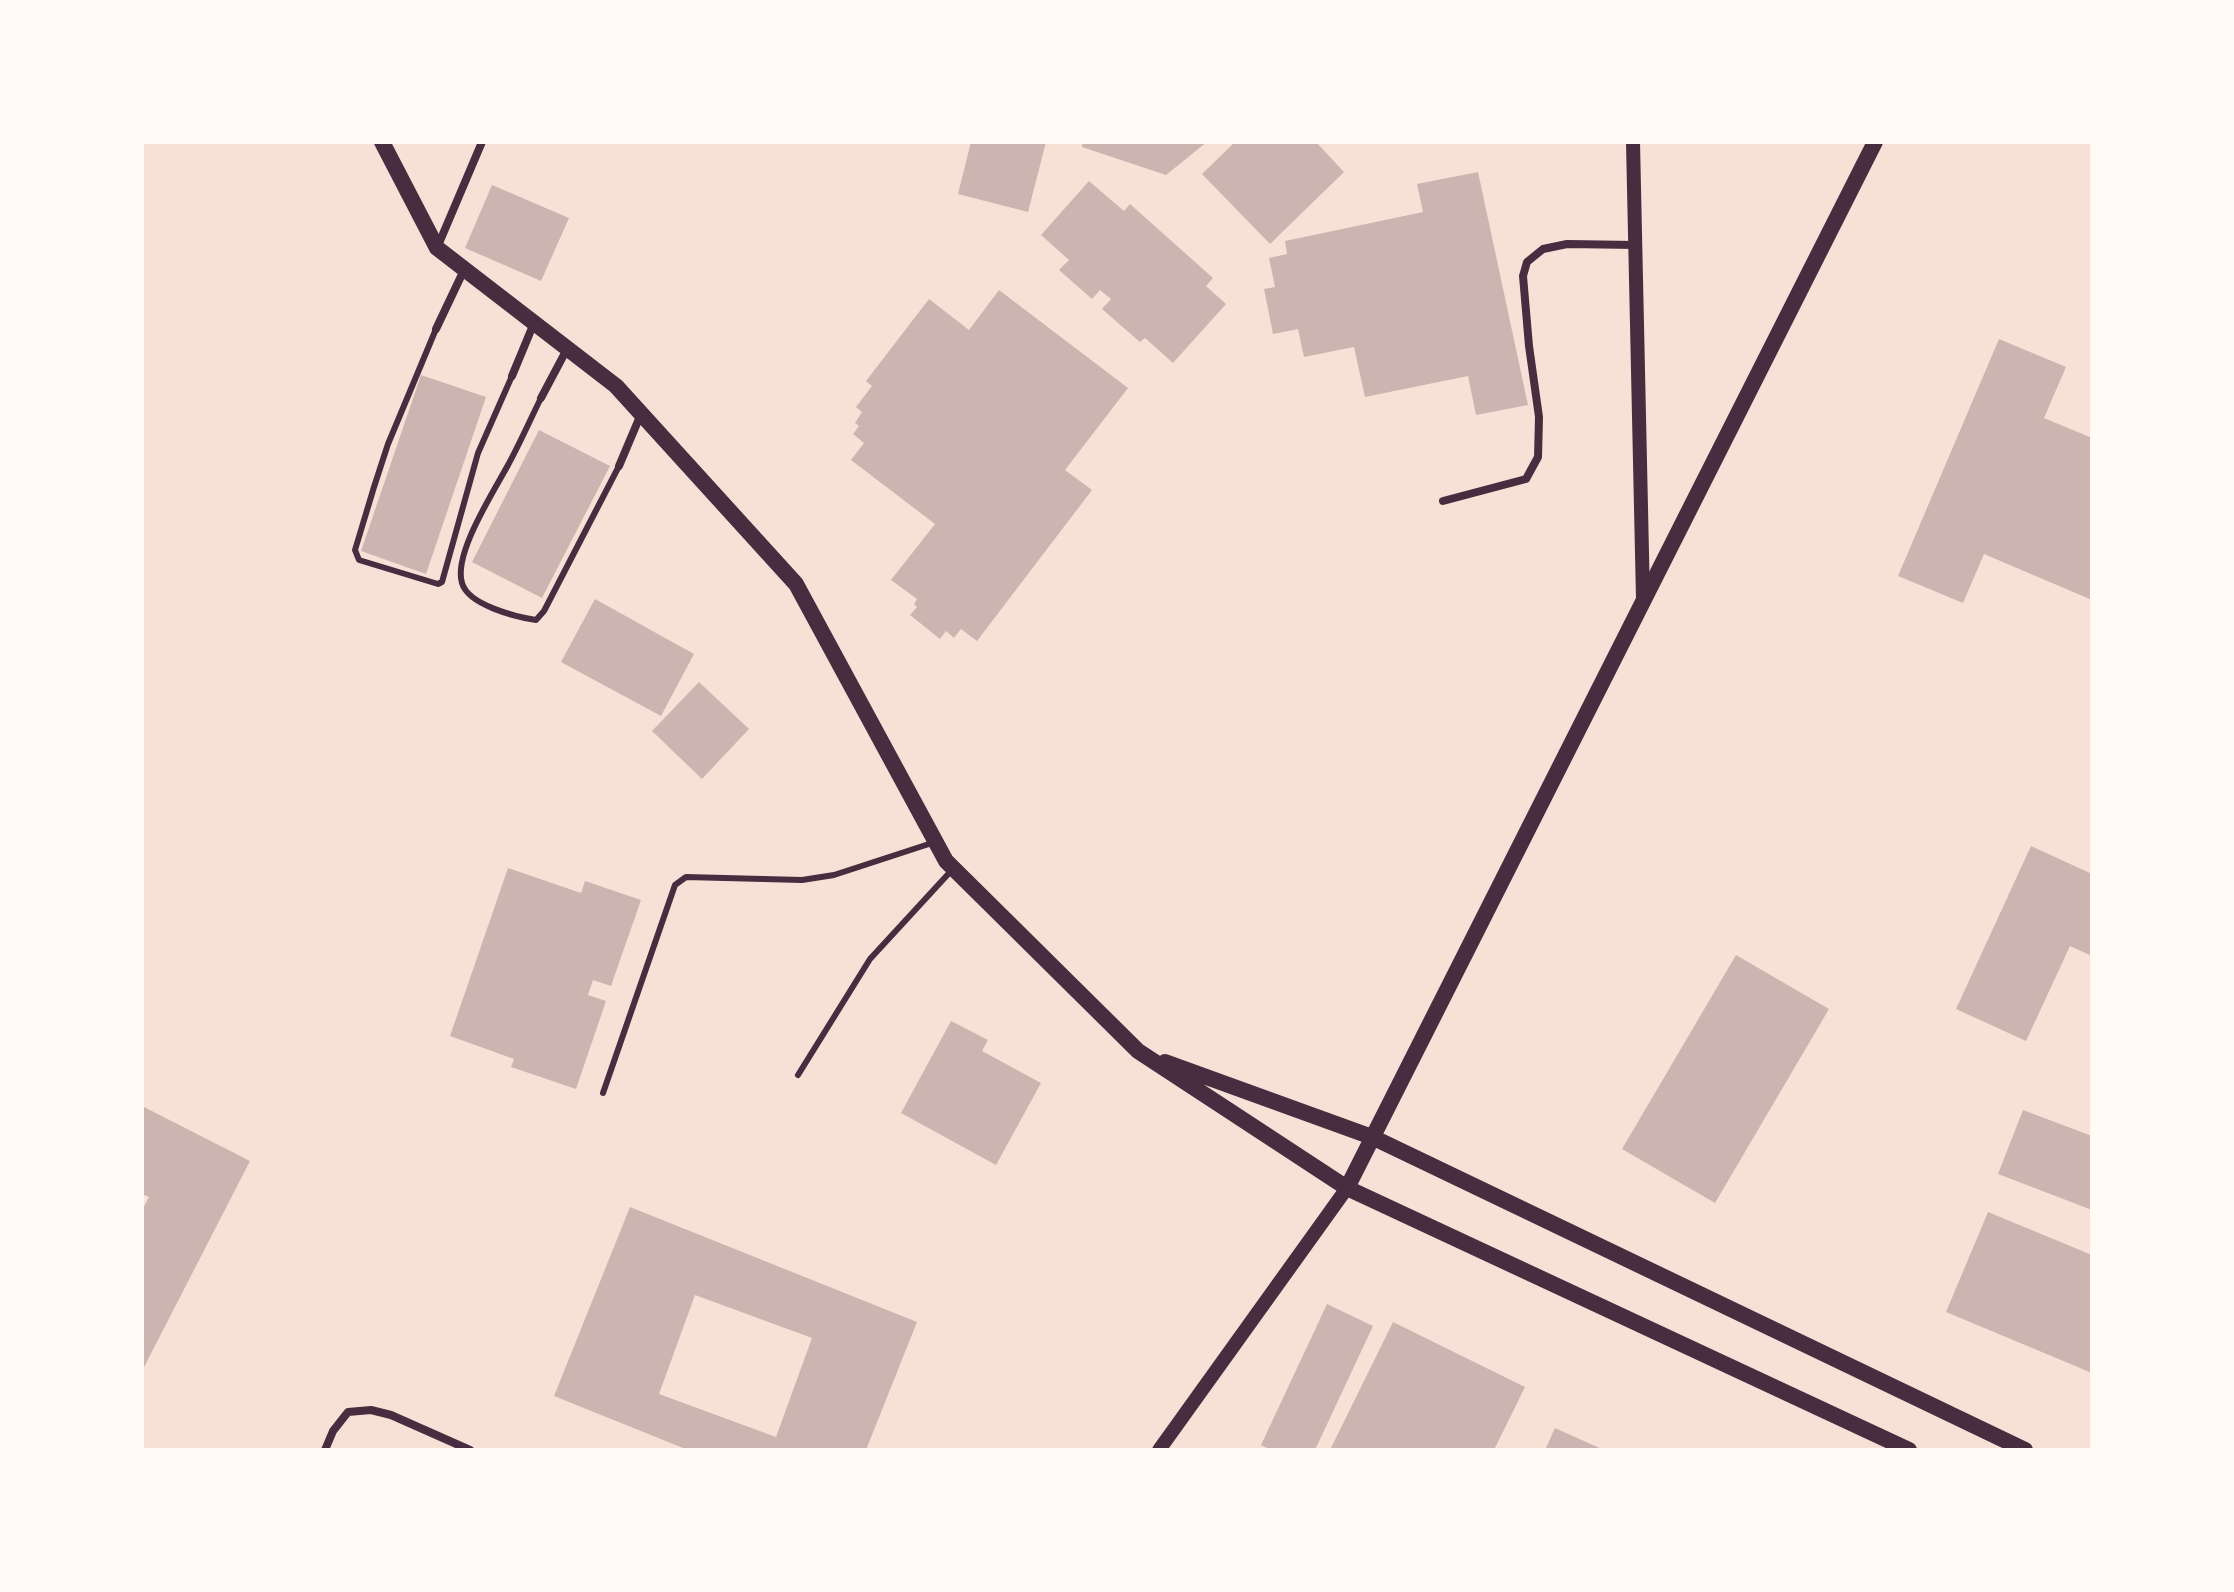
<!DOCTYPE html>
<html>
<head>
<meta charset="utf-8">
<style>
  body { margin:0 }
  #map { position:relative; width:2234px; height:1592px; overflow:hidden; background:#f7e1d7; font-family:Arial,sans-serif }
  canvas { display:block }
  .frame { position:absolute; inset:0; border:144px solid #fffaf5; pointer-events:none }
</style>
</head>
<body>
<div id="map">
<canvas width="2234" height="1592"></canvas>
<div class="frame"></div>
</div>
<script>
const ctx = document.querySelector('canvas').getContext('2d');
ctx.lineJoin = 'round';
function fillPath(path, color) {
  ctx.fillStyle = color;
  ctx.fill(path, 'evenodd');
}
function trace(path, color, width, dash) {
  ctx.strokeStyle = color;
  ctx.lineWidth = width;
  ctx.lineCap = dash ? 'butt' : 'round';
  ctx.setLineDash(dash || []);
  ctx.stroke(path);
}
fillPath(new Path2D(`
  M971,142h75l-18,70 -70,-18z
  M1082,142h125l-41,33 -84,-28z
  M1235,142h81l28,30 -74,72 -68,-70z
  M1478,172l50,233 -52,10 -8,-39 -103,21 -11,-50 -50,10 -6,-28 -25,5 -9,-45 11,-2 -6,-29 18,-4 -2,-13 138,-29 -6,-28z
  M1089,181l35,30 6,-7 83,74 -7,8 20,18 -53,59 -28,-25 -5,4 -38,-33 9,-10 -11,-9 -8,9 -33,-29 10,-10 -28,-25z
  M492,185l77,33 -28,63 -76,-33z
  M999,290l129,98 -63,82 27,20 -115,151 -16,-12 -7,9 -8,-7 -6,8 -30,-24 7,-8 -3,-3 3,-5 -26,-19 44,-56 -84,-64 13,-17 -11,-9 6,-8 -4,-3 7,-11 -6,-5 16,-21 -6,-5 63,-82 40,31z
  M1999,339l67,28 -22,51 48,20v162l-108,-46 -21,49 -65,-27z
  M421,375l65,22 -60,177 -65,-23z
  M539,430l71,36 -68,132 -70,-36z
  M595,599l99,55 -33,62 -100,-54z
  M699,682l50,47 -47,50 -50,-48z
  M2031,846l61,28v82l-22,-10 -44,95 -70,-32z
  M508,868l73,25 4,-12 56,19 -30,86 -18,-6 -5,15 18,6 -30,88 -65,-22 3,-8 -64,-23z
  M1736,955l93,54 -114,194 -93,-54z
  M951,1021l37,19 -6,11 59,32 -45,82 -95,-52z
  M142,1106l108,55 -108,210v-161l7,-13 -7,-3z
  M2023,1110l69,26v74l-94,-36z
  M630,1207l287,115 -51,128h-178l-134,-54zM695,1295l117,43 -36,99 -117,-43z
  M1988,1212l104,43v118l-146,-61z
  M1327,1304l46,22 -58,124h-44l-10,-5z
  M1393,1322l132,65 -31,63h-164z
  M1555,1428l49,22h-59z`), '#ccb4b1');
trace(new Path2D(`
  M436,329l-48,115 -14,43 -19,63 4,10 79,24 4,-2 36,-129 34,-77
  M541,398c-11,22 -21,45 -33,67 -14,26 -55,89 -46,118 6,22 54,34 74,37l8,-9 75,-145
  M798,1075l72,-116 81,-88
  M603,1093l72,-208 11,-8 116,3 32,-5 98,-32`), '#4a2c40', 6);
trace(new Path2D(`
  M437,248l45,-106
  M436,329l28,-59
  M512,376l22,-53
  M541,398l26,-49
  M619,466l22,-52
  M1443,501l83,-22 12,-22 1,-40 -10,-71 -6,-70 4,-14 16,-13 24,-5 69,1
  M325,1450l8,-19 15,-19 23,-2 20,5 79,35`), '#4a2c40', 8);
trace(new Path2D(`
  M1633,142l10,457
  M1159,1450l188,-262`), '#4a2c40', 14);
trace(new Path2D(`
  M382,142l55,106 179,138 180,198 150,277 192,190 209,137 562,262
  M1165,1062l207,75 653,313
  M1347,1188l528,-1046`), '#4a2c40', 16);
</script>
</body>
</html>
